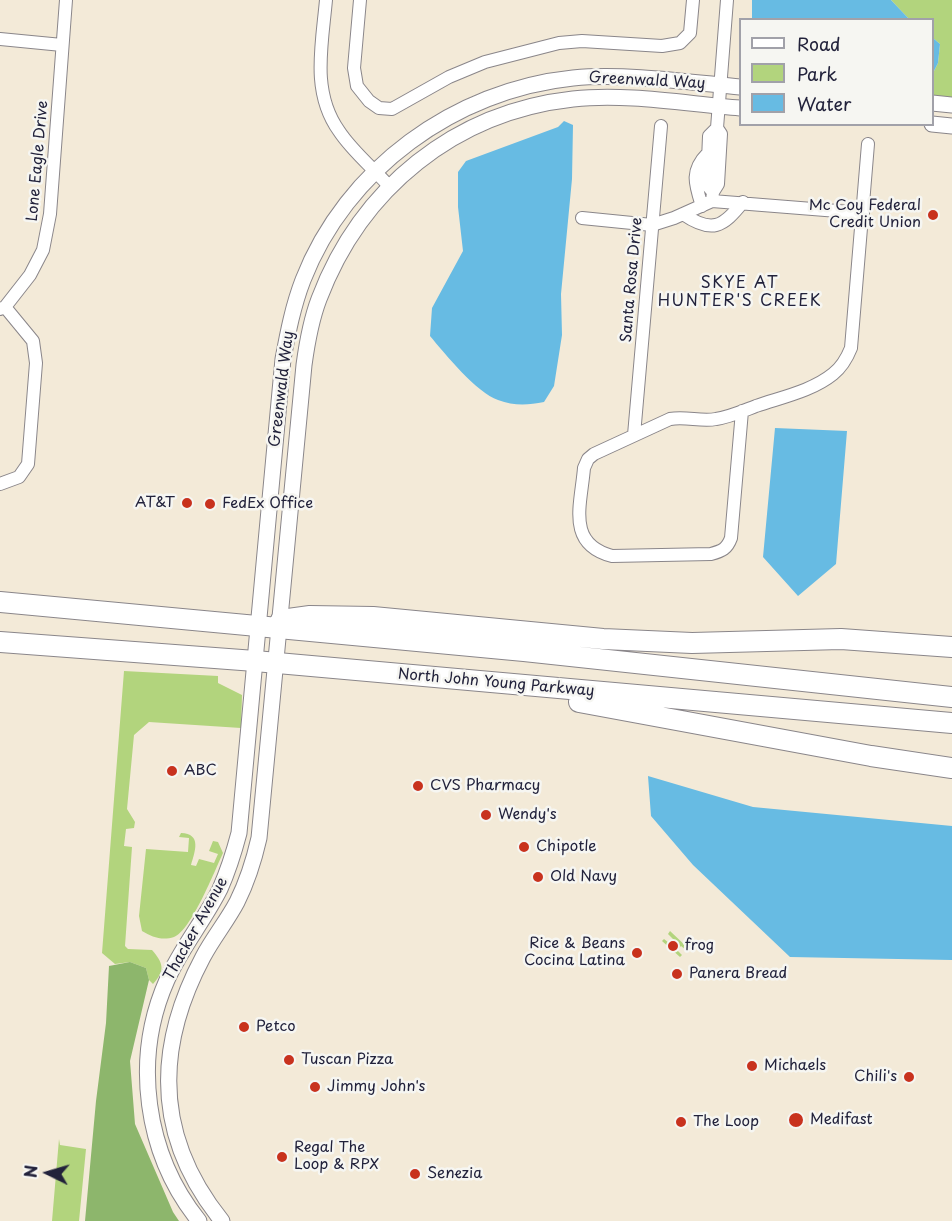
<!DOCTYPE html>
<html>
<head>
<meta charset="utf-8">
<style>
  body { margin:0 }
  #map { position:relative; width:952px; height:1221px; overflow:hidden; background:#f3ead8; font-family:"Playpen Sans",sans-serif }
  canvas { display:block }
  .legend { position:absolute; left:739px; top:18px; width:195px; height:108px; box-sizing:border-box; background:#f6f6f2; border:2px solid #a1a1a9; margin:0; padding:8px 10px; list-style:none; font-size:18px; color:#22223b }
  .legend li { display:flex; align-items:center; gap:12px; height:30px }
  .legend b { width:30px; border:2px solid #a1a1a9 }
  .north { position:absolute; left:18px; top:1143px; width:60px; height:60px; -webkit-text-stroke:4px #f6f6f2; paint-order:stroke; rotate:275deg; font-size:16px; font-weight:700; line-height:24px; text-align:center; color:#22223b }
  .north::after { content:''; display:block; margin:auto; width:21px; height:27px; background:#22223b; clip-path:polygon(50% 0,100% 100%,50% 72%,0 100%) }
</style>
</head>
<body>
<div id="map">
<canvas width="952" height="1221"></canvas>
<ul class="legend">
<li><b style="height:8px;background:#fff"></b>Road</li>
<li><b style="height:16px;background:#b2d47d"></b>Park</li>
<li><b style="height:16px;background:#67bbe3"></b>Water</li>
</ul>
<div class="north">N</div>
</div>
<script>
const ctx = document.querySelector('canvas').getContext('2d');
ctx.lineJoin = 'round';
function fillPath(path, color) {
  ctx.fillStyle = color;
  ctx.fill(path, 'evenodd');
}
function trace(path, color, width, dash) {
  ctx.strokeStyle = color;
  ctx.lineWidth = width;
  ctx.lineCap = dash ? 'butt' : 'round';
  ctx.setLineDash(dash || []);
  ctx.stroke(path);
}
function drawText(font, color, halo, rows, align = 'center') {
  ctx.font = font + ' "Playpen Sans",sans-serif';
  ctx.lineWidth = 5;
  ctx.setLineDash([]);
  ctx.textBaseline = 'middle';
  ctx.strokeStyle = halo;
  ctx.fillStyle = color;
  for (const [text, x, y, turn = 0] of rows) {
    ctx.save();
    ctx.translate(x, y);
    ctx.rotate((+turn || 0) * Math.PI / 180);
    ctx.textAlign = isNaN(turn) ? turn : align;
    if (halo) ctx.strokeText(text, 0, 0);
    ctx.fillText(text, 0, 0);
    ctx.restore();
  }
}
fillPath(new Path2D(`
  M891,0h61v99l-19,-2v-24l5,-10 2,-19 -7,-6 -1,-18 -23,-1z
  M124,671l94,5v7l24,12 -1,33 -92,-6 -15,13 -7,74 8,13 -1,6 -8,1 -2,17 8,1 -7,99 3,3 24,1c11,13 14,20 1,34l-4,-4 -3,-12 -16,-6 -15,2 -13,-11z
  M181,833c21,1 14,18 10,32l5,1 3,-7 15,4 4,-9 -9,-3 4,-10 5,1 5,11c-8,17 -32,78 -49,84 -12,4 -22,0 -32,-6l-3,-15 7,-67 42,3 1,-14 -10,-1z
  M670,931l18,17 -2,2 -5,-4 -4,4 5,5 -2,2 -18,-16 2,-2 5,4 4,-4 -5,-5z
  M59,1139l1,6 26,4 -7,72h-27z`), '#b2d47d');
fillPath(new Path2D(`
  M130,962l16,6 3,12 -19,81 5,63 38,88 6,9h-94l11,-120 10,-78 3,-57z`), '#8db66c');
fillPath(new Path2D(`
  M752,0h139l18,19h-157z
  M933,38l7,6 -2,19 -5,10z
  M564,121l9,4 -1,54 -11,115 1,41 -8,51 -10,16c-16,3 -30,4 -46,-2 -21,-7 -53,-46 -68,-64l2,-28 31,-57 -5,-44v-35l8,-11 92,-34z
  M775,428l72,3 -11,133 -38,32 -35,-39z
  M648,776l105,31 199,19v134l-162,-3 -97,-92 -42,-49z`), '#67bbe3');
const minor = new Path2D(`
  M326,0c-4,45 -15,92 13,131 13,20 34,37 50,55
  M360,0l-6,68 3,18 12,15 10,7 13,1 57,-32 36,-15 74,-19 23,-2 80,5 18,-3 10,-10 3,-33
  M0,39l62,6
  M713,192l-6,-7 2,-49 8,-8
  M712,201l1,-9 5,-8 3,-50 -4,-6 10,-128
  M702,206c-7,-22 -12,-35 6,-53
  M683,214c29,20 40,13 60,-12
  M582,218l70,7 22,-7 38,-17 151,12
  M0,309l5,-2 25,-32 13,-25 7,-36 16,-214
  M742,411l-11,127c-4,11 -9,13 -20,16l-99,2c-46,-12 -31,-51 -28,-88l4,-9 6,-5 76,-35c16,-3 31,3 46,0 14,-2 27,-8 40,-13 26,-9 56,-15 77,-32 9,-7 14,-16 18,-26l17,-204
  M634,435l27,-309
  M0,484l19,-7 9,-13 8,-101 -3,-22 -28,-34`);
const tertiary = new Path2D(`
  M932,103l20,2
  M932,124l20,2
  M199,1221c-54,-67 -67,-162 -32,-241 14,-32 37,-59 53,-91 8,-18 14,-37 19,-56l44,-474c5,-27 10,-53 20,-79 43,-111 152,-190 270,-202 51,-5 115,4 167,9
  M222,1221c-67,-83 -68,-172 -19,-264 10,-19 24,-36 34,-55 10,-20 17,-42 22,-64l45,-473c3,-22 7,-45 15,-66 42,-111 136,-187 254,-200 54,-6 114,5 167,9`);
const trunk = new Path2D(`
  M0,602l524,49 428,46
  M281,620l29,-4 63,1 230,22 89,4 149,-4 111,8
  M0,642l255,19 697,62
  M579,702l292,54 81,12`);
trace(minor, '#8a868a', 14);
trace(tertiary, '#8a868a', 17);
trace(trunk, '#8a868a', 22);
trace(minor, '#fff', 12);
trace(tertiary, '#fff', 15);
trace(trunk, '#fff', 20);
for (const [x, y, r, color] of [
  [933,215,6,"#c8321e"],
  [187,503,6,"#c8321e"],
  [210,504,6,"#c8321e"],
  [172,771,6,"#c8321e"],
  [418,786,6,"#c8321e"],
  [486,815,6,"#c8321e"],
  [524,847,6,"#c8321e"],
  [538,877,6,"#c8321e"],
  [673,946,6,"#c8321e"],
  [637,953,6,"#c8321e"],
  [677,974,6,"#c8321e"],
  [244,1027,6,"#c8321e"],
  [289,1060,6,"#c8321e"],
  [752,1066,6,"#c8321e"],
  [909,1077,6,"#c8321e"],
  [315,1087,6,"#c8321e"],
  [796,1120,8,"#c8321e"],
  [681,1122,6,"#c8321e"],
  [282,1157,6,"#c8321e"],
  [415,1174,6,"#c8321e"]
]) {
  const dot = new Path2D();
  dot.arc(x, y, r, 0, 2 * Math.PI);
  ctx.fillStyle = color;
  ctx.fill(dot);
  trace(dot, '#f6f6f2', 2);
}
drawText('15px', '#22223b', '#f6f6f2', [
  ["Greenwald Way",647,81,3],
  ["Lone Eagle Drive",38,161,-85],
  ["Santa Rosa Drive",632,280,-85],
  ["Greenwald Way",282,389,-83],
  ["North John Young Parkway",496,683,5],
  ["Thacker Avenue",196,929,-61]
]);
drawText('15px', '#22223b', '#f6f6f2', [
  ["Mc Coy Federal",921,206,"right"],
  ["Credit Union",921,223,"right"],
  ["AT&T",175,503,"right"],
  ["FedEx Office",222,504],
  ["ABC",184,771],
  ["CVS Pharmacy",430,786],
  ["Wendy's",498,815],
  ["Chipotle",536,847],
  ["Old Navy",550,877],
  ["Rice & Beans",625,944,"right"],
  ["Cocina Latina",625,961,"right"],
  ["frog",685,946],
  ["Panera Bread",689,974],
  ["Petco",256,1027],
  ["Tuscan Pizza",301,1060],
  ["Michaels",764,1066],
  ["Chili's",897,1077,"right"],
  ["Jimmy John's",327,1087],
  ["Medifast",810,1120],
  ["The Loop",693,1122],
  ["Regal The",294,1148],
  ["Loop & RPX",294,1165],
  ["Senezia",427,1174]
], 'left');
ctx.letterSpacing = '1.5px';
drawText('16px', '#22223b', '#f6f6f2', [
  ["SKYE AT",740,284],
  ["HUNTER'S CREEK",740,302]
]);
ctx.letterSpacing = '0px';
</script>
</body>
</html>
